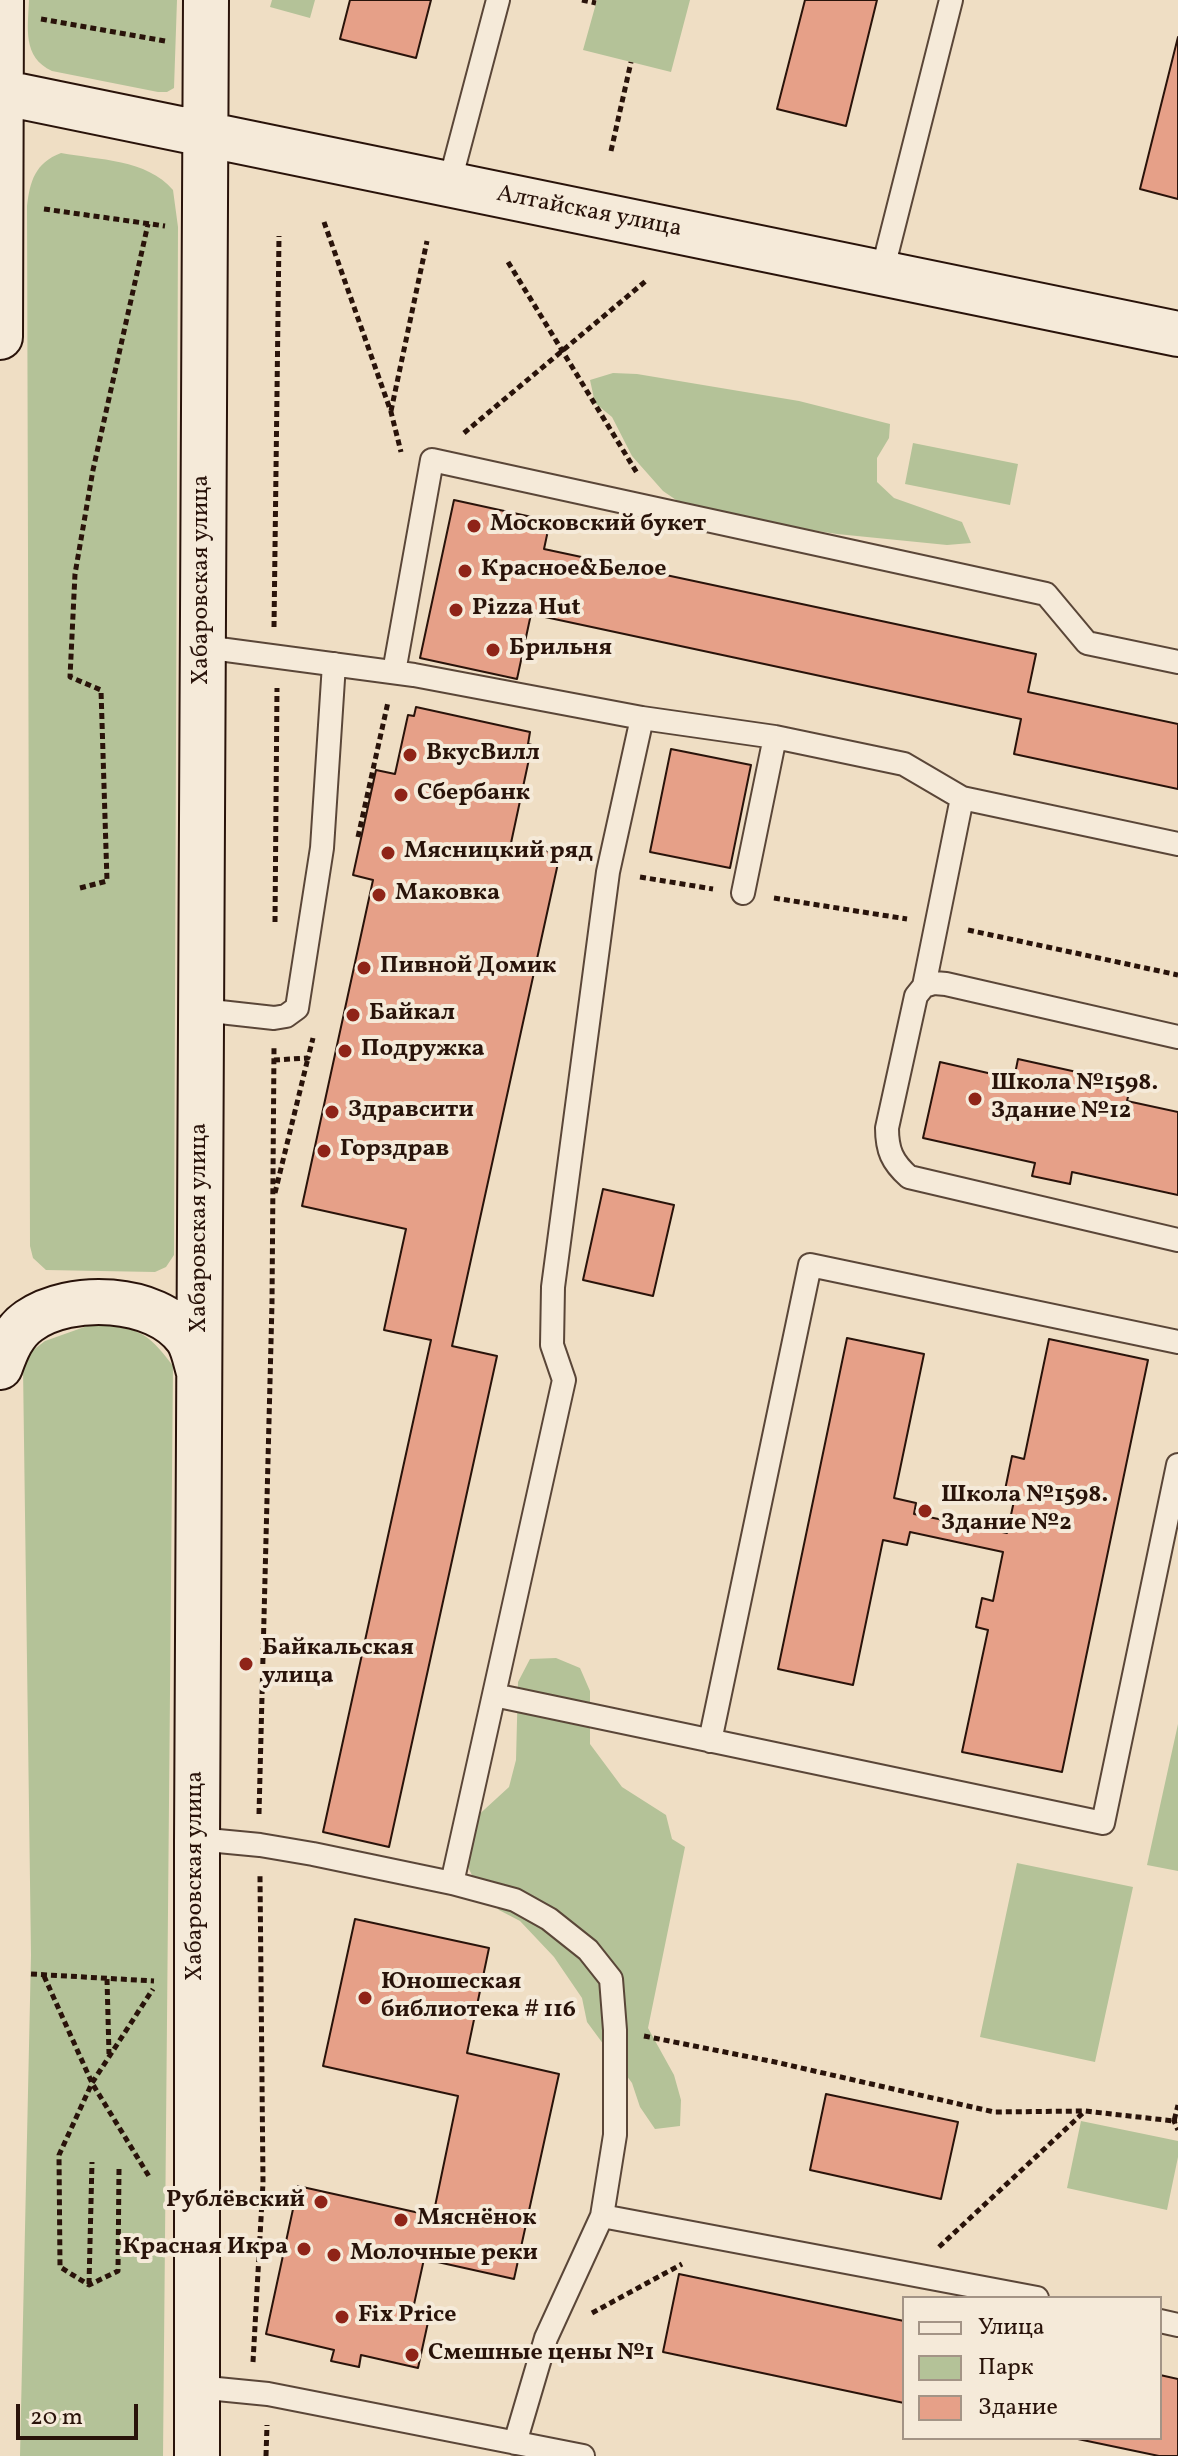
<!DOCTYPE html>
<html>
<head>
<meta charset="utf-8">
<style>
  body { margin:0 }
  #map { position:relative; width:1178px; height:2456px; overflow:hidden; background:#efdec4; font-family:Vollkorn,serif }
  canvas { display:block }
  .legend { position:absolute; left:902px; top:2296px; width:260px; height:144px; box-sizing:border-box; background:#f5ead9; border:2px solid #a39486; margin:0; padding:10px 14px; list-style:none; font-size:24px; color:#29130a }
  .legend li { display:flex; align-items:center; gap:16px; height:40px }
  .legend b { width:40px; border:2px solid #a39486 }
  .scale { position:absolute; left:16px; top:2404px; width:122px; height:36px; box-sizing:border-box; border:4px solid #29130a; border-top:0; padding-left:10px; font-size:24px; line-height:28px; white-space:nowrap; color:#29130a; -webkit-text-stroke:6px #f5ead9; paint-order:stroke }
</style>
</head>
<body>
<div id="map">
<canvas width="1178" height="2456"></canvas>
<ul class="legend">
<li><b style="height:10px;background:#f5ead9"></b>Улица</li>
<li><b style="height:22px;background:#b4c298"></b>Парк</li>
<li><b style="height:22px;background:#e6a088"></b>Здание</li>
</ul>
<div class="scale">20 m</div>
</div>
<script>
const ctx = document.querySelector('canvas').getContext('2d');
ctx.lineJoin = 'round';
function fillPath(path, color) {
  ctx.fillStyle = color;
  ctx.fill(path, 'evenodd');
}
function trace(path, color, width, dash) {
  ctx.strokeStyle = color;
  ctx.lineWidth = width;
  ctx.lineCap = dash ? 'butt' : 'round';
  ctx.setLineDash(dash || []);
  ctx.stroke(path);
}
function drawText(font, color, halo, rows, align = 'center') {
  ctx.font = font + ' Vollkorn,serif';
  ctx.lineWidth = 8;
  ctx.setLineDash([]);
  ctx.textBaseline = 'middle';
  ctx.strokeStyle = halo;
  ctx.fillStyle = color;
  for (const [text, x, y, turn = 0] of rows) {
    ctx.save();
    ctx.translate(x, y);
    ctx.rotate((+turn || 0) * Math.PI / 180);
    ctx.textAlign = isNaN(turn) ? turn : align;
    if (halo) ctx.strokeText(text, 0, 0);
    ctx.fillText(text, 0, 0);
    ctx.restore();
  }
}
fillPath(new Path2D(`
  M29,0h148l-3,88 -7,4h-9l-106,-21c-30,-14 -24,-43 -23,-71z
  M272,0h43l-5,18 -40,-11z
  M597,0h93l-19,72 -88,-22z
  M61,153c37,7 86,6 112,37l5,37 -4,1028 -8,12 -11,5 -109,-2 -13,-12 -3,-12 -3,-1040c3,-25 8,-43 34,-53z
  M613,373l24,1 162,27 91,23 -1,14 -12,20v24l17,16 68,24 9,21 -24,2 -110,-11 -89,-14 -66,-16 -19,-13 -31,-35 -20,-39 -17,-14 -5,-23z
  M913,443l105,21 -8,41 -105,-21z
  M90,1325c45,2 56,4 83,41l-10,1090h-143l11,-501 -8,-588 1,-10 21,-16z
  M556,1658l24,10 10,23v53l32,43 44,28 6,24 13,8 -37,181 26,47 7,25 -1,26 -25,3 -15,-22 -8,-24 -45,-61 -5,-24 -28,-41 -34,-36 -21,-11 -19,-18 -11,-23 -5,-25 9,-24 36,-33 7,-27 2,-78 12,-23z
  M1178,1724v147l-31,-6z
  M1017,1863l116,24 -38,175 -115,-25z
  M1081,2121l97,20v16l-11,53 -100,-22z`), '#b4c298');
const building = new Path2D(`
  M350,0h81l-15,58 -76,-19z
  M805,0h72l-31,126 -69,-17z
  M1178,37v162l-38,-10z
  M454,500l96,21 -6,28 492,105 -8,38 150,32v65l-164,-35 7,-35 -490,-105 -14,65 -97,-21z
  M416,707l114,25 -2,12 4,1 -21,98 49,11 -108,492 45,10 -108,491 -66,-15 108,-492 -47,-10 22,-101 -104,-23 71,-326 -20,-5 23,-105 19,4 13,-59 6,1z
  M671,749l80,16 -21,103 -80,-16z
  M1018,1059l113,25 -4,17 51,11v83l-106,-23 -2,12 -38,-8 3,-13 -112,-25 17,-76 74,17z
  M603,1189l71,16 -21,91 -70,-16z
  M847,1338l77,16 -30,144 22,5 -2,11 93,19 9,-41 -11,-2 7,-34 12,3 25,-120 99,21 -86,412 -100,-20 26,-122 -12,-3 6,-29 11,3 10,-49 -93,-20 -3,13 -24,-5 -30,145 -75,-16z
  M355,1919l134,29 -22,105 92,21 -45,205 -90,-20 -11,50 17,4 -12,55 -57,-13 -2,12 -28,-6 3,-11 -68,-16 32,-148 135,30 25,-120 -135,-30z
  M826,2094l132,28 -17,77 -131,-29z
  M679,2274l225,47v82l-241,-51z
  M1160,2375l18,4v77h-19l-86,-18h87z`);
fillPath(building, '#e6a088');
trace(building, '#29130a', 2);
const lane = new Path2D(`
  M449,185l49,-185
  M882,272l69,-272
  M204,647l210,28 228,43 -34,154 -55,415 -1,58 12,35 -112,503
  M394,672l38,-212 614,134 41,49 91,19
  M642,718l133,19 129,27 58,34
  M1178,844l-216,-46 -38,188 -8,10 -29,132c0,22 5,34 22,49l269,63
  M743,893l32,-156
  M924,986l10,-3 12,1 232,53
  M202,1010l72,8 12,-2 11,-8 25,-160 12,-184
  M494,1695l609,128 75,-358
  M710,1741l100,-476 368,77
  M197,1839l63,6 53,9 139,29 63,17 34,19 39,31 23,29 4,51v105l-13,81 435,82
  M1160,2321l18,4
  M197,2387l71,7 315,62
  M515,2443l31,-105 56,-122`);
const secondary = new Path2D(`
  M0,92l1178,242
  M0,337l1,-337
  M0,1367c6,-17 13,-35 29,-46 41,-29 127,-26 158,17 6,8 9,24 12,34
  M197,2456v-617l9,-1839`);
trace(lane, '#5a4638', 26);
trace(secondary, '#29130a', 48);
trace(new Path2D(`
  M582,0l14,3
  M41,19l124,22
  M611,151l20,-89
  M44,209l121,17
  M324,222l67,190 10,40
  M508,262l129,211
  M391,411l36,-170
  M464,433l183,-153
  M274,627l5,-391
  M358,837l30,-135
  M640,877l73,12
  M80,888l27,-7 -6,-191 -31,-13 5,-103 18,-104 55,-246
  M774,898l133,21
  M275,922l2,-234
  M968,930l210,45
  M274,1060l34,-2 5,-20
  M275,1193l33,-135
  M259,1814l13,-511 2,-255
  M31,1974l123,7
  M44,1976l48,107 58,95
  M107,1979l2,75
  M644,2036l131,26 219,50 91,-1 89,10 4,-16
  M1177,2121h-3l4,9
  M119,2169l-1,102 -29,14 -29,-18 -1,-112 33,-72 61,-94
  M939,2247l145,-135
  M89,2284l3,-122
  M592,2313l90,-49
  M253,2362l10,-179 -3,-307
  M266,2456l1,-31`), '#29130a', 5, [6, 4]);
trace(lane, '#f5ead9', 22);
trace(secondary, '#f5ead9', 44);
for (const [x, y, r, color] of [
  [474,526,8,"#8f2418"],
  [465,571,8,"#8f2418"],
  [456,610,8,"#8f2418"],
  [493,650,8,"#8f2418"],
  [410,755,8,"#8f2418"],
  [401,795,8,"#8f2418"],
  [388,853,8,"#8f2418"],
  [379,895,8,"#8f2418"],
  [364,968,8,"#8f2418"],
  [353,1015,8,"#8f2418"],
  [345,1051,8,"#8f2418"],
  [975,1099,8,"#8f2418"],
  [332,1112,8,"#8f2418"],
  [324,1151,8,"#8f2418"],
  [925,1511,8,"#8f2418"],
  [246,1664,8,"#8f2418"],
  [365,1998,8,"#8f2418"],
  [321,2202,8,"#8f2418"],
  [401,2220,8,"#8f2418"],
  [304,2249,8,"#8f2418"],
  [334,2255,8,"#8f2418"],
  [342,2317,8,"#8f2418"],
  [412,2355,8,"#8f2418"]
]) {
  const dot = new Path2D();
  dot.arc(x, y, r, 0, 2 * Math.PI);
  ctx.fillStyle = color;
  ctx.fill(dot);
  trace(dot, '#f5ead9', 3);
}
drawText('24px', '#29130a', '#f5ead9', [
  ["Алтайская улица",589,213,11],
  ["Хабаровская улица",203,580,-90],
  ["Хабаровская улица",201,1228,-90],
  ["Хабаровская улица",197,1876,-90]
]);
drawText('bold 24px', '#29130a', '#f5ead9', [
  ["Московский букет",490,526],
  ["Красное&Белое",481,571],
  ["Pizza Hut",472,610],
  ["Брильня",509,650],
  ["ВкусВилл",426,755],
  ["Сбербанк",417,795],
  ["Мясницкий ряд",404,853],
  ["Маковка",395,895],
  ["Пивной Домик",380,968],
  ["Байкал",369,1015],
  ["Подружка",361,1051],
  ["Школа №1598.",991,1085],
  ["Здание №12",991,1113],
  ["Здравсити",348,1112],
  ["Горздрав",340,1151],
  ["Школа №1598.",941,1497],
  ["Здание №2",941,1525],
  ["Байкальская",262,1650],
  ["улица",262,1678],
  ["Юношеская",381,1984],
  ["библиотека # 116",381,2012],
  ["Рублёвский",305,2202,"right"],
  ["Мяснёнок",417,2220],
  ["Красная Икра",288,2249,"right"],
  ["Молочные реки",350,2255],
  ["Fix Price",358,2317],
  ["Смешные цены №1",428,2355]
], 'left');
</script>
</body>
</html>
